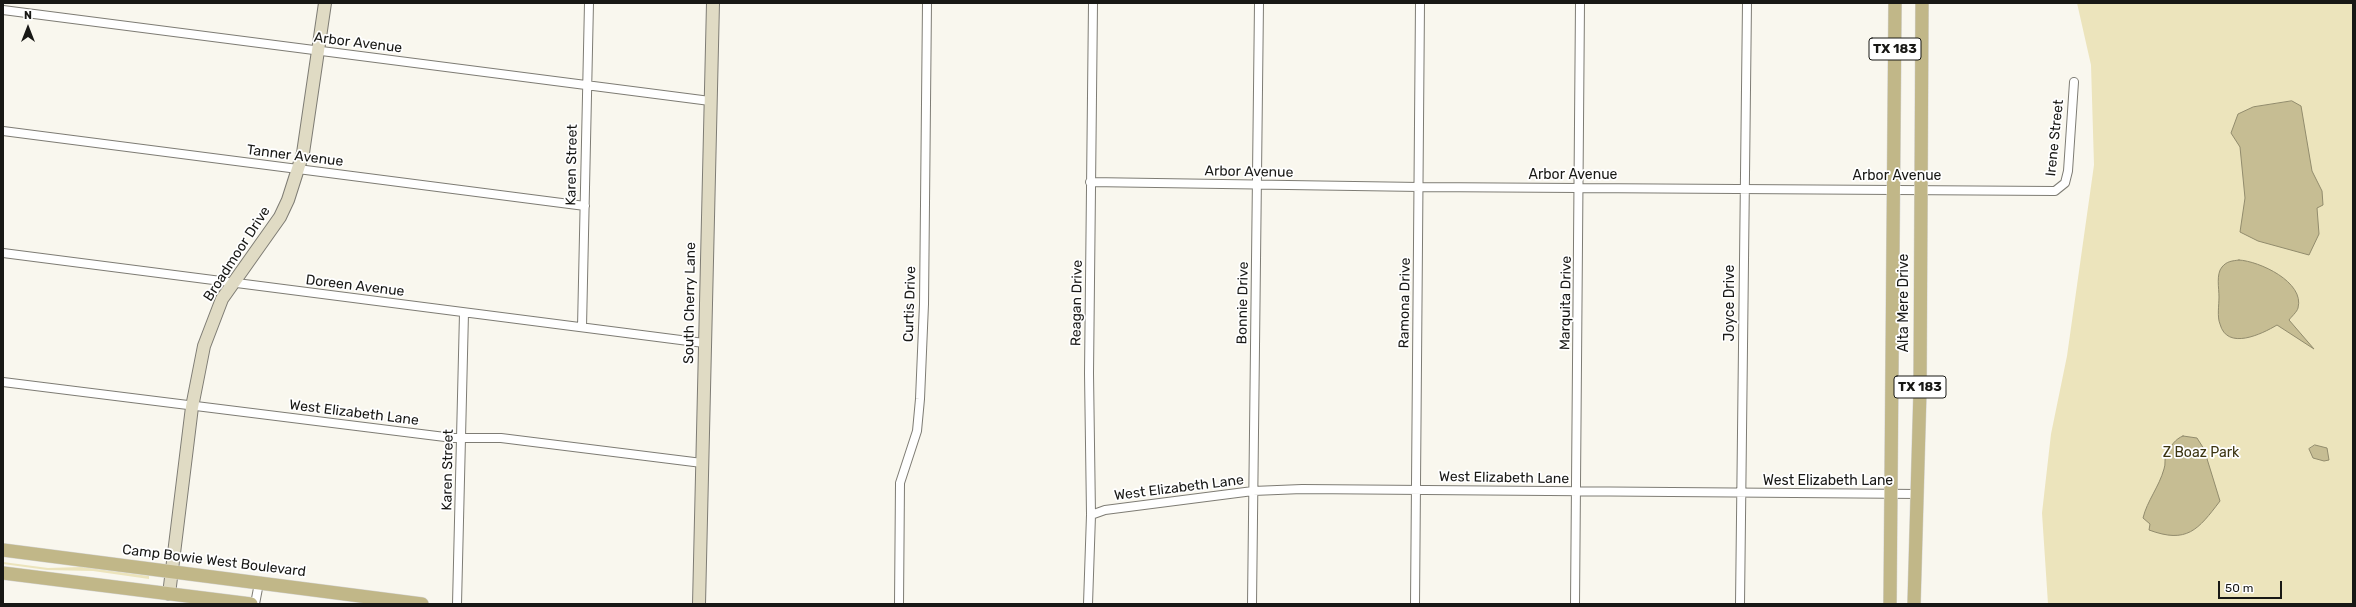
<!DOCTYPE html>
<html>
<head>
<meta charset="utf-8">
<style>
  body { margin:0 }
  #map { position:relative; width:2356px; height:607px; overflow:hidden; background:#f9f7ee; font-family:Rubik,sans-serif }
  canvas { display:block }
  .frame { position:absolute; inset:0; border:4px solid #181815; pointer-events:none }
  .north { position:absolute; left:8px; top:8px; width:40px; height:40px; -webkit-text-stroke:3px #fff; paint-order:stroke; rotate:0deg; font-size:11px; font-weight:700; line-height:16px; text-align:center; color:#181815 }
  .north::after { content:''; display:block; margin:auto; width:14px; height:18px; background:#181815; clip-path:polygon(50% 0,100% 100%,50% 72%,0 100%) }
  .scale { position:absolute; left:2218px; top:581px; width:64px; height:18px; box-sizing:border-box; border:2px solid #181815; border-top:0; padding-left:5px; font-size:12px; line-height:14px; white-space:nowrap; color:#181815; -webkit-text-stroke:3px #fff; paint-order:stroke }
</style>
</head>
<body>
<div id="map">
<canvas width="2356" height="607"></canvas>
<div class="frame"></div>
<div class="north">N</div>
<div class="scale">50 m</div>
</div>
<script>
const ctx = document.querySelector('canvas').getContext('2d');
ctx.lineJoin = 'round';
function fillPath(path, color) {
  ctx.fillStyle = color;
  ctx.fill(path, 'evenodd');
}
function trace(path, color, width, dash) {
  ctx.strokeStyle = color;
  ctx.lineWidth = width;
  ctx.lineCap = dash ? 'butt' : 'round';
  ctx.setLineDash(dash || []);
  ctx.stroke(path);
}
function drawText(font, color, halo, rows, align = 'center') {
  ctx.font = font + ' Rubik,sans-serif';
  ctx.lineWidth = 3.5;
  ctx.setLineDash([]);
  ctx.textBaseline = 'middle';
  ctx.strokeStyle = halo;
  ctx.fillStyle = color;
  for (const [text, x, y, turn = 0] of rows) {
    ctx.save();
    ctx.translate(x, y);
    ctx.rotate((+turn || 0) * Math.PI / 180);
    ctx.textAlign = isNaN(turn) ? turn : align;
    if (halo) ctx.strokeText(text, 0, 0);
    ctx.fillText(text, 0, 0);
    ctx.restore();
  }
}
fillPath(new Path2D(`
  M2077,3h276v601h-305l-6,-91 9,-79 16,-78 27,-191 -3,-100z
  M3,562l45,6 34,-1 67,9v3l-56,-8 -46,-1 -44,-6z`), '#ece4bc');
const water = new Path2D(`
  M2292,101l9,5 11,65 10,20 1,14 -6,3 2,26 -10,21 -51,-14 -18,-9 5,-34 -5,-51 -9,-14 7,-19 15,-7z
  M2239,260c20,1 66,22 59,48 -1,4 -7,9 -9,12l25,29 -37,-24c-15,9 -50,26 -57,-1 -3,-7 -1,-19 -1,-27 0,-9 -3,-23 3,-30 5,-6 10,-6 17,-7z
  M2183,436l14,2 7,11 16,52c-22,29 -33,43 -71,29l1,-6 -7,-6c4,-17 16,-31 21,-49 2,-5 0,-11 2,-15 5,-8 9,-15 17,-18z
  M2315,445l12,3 2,12 -5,1 -11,-3 -4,-9z`);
fillPath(water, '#c6bd93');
trace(water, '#928c6d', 1);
const street = new Path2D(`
  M3,10l707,91
  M3,131l582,75
  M1090,182l330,5 635,4 10,-8 3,-12 6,-89
  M3,253l701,90
  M582,327l7,-324
  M3,382l450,56h48l201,25
  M1091,515l14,-5 148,-19 49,-2 616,5
  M255,604l4,-21
  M457,604l7,-291
  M899,604l1,-121 17,-52 3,-32 4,-95 3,-301
  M1088,604l3,-89 -2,-142 4,-370
  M1252,604l7,-601
  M1415,604l5,-601
  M1575,604l5,-601
  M1740,604l7,-601`);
const secondary = new Path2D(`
  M169,594l23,-187 12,-61 18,-47 58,-82 8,-17 15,-47 22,-150
  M699,604l14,-601`);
const primary = new Path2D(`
  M3,550l419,54
  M3,573l248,31
  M1890,604l5,-601
  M1914,604l6,-213 2,-388`);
trace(street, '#7e7c74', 10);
trace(secondary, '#7e7c74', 14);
trace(primary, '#d5d5d5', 14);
trace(street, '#fff', 8);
trace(secondary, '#e0dbc4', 12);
trace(primary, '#c1b788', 13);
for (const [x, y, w] of [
  [1895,49,52],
  [1920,387,52]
]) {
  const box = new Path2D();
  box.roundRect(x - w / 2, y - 11, w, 22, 3);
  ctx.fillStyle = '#fff';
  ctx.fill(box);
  trace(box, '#181815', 1);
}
drawText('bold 13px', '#181815', null, [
  ["TX 183",1895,49],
  ["TX 183",1920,387]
]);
drawText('14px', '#181815', '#fff', [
  ["Arbor Avenue",358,43,7],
  ["Irene Street",2055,138,-84],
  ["Tanner Avenue",295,156,7],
  ["Karen Street",572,165,-89],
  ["Arbor Avenue",1249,172,1],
  ["Arbor Avenue",1573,175],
  ["Arbor Avenue",1897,176],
  ["Broadmoor Drive",237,254,-57],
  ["Doreen Avenue",355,286,7],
  ["South Cherry Lane",690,303,-89],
  ["Reagan Drive",1077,303,-89],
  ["Bonnie Drive",1243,303,-89],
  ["Ramona Drive",1405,303,-89],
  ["Marquita Drive",1566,303,-89],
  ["Joyce Drive",1730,303,-90],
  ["Alta Mere Drive",1904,303,-90],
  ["Curtis Drive",910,304,-88],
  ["West Elizabeth Lane",354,413,7],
  ["Karen Street",448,470,-89],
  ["West Elizabeth Lane",1504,478,1],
  ["West Elizabeth Lane",1828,481],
  ["West Elizabeth Lane",1179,488,-7],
  ["Camp Bowie West Boulevard",214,561,7]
]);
drawText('14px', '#3b3411', '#fff', [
  ["Z Boaz Park",2201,453]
]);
</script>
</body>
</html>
